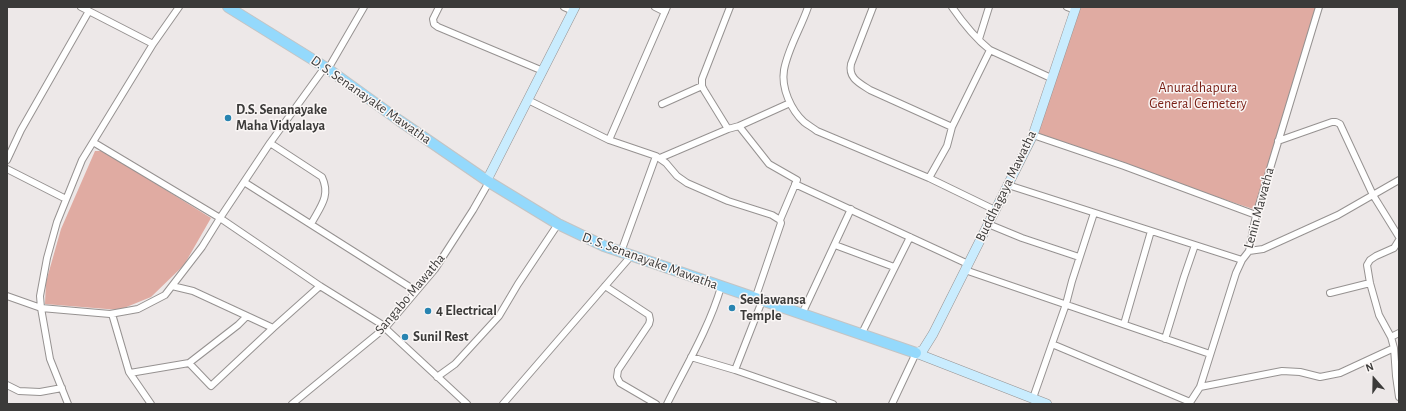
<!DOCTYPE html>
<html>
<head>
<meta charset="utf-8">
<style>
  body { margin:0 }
  #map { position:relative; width:1406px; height:411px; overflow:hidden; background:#ede8e8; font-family:"Alegreya Sans",sans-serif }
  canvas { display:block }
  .frame { position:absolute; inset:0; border:8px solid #3b3a39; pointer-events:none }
  .north { position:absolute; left:1354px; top:359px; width:40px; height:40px; -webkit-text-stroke:3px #faf6f5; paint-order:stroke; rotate:340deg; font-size:11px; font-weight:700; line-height:16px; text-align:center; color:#3b3a39 }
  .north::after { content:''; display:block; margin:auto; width:14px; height:18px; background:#3b3a39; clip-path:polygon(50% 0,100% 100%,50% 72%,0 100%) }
</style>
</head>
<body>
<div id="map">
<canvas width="1406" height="411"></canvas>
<div class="frame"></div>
<div class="north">N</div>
</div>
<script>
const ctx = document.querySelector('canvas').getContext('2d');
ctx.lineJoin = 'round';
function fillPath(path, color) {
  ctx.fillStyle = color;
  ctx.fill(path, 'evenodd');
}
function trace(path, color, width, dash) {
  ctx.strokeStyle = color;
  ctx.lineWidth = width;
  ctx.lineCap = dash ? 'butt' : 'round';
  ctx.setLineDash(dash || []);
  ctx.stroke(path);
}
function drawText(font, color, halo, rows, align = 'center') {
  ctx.font = font + ' "Alegreya Sans",sans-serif';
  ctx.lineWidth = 3;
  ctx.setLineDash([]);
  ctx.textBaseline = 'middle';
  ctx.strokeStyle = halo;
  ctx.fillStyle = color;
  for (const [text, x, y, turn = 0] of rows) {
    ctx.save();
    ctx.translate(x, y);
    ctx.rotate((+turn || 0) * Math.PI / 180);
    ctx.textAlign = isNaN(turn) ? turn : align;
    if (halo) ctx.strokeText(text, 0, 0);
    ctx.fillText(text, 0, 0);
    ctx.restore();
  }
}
fillPath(new Path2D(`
  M1076,7h245l-62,204 -135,-45 -91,-31z
  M95,151h8l108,67 -27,47 -33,32 -32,13 -74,-6 1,-22 15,-53z`), '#e0aba2');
const street = new Path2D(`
  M81,7l72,37
  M439,7l-6,12 1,5 4,3 105,44
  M564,7l9,4
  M655,7l10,5
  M808,7c-7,21 -20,41 -24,63 -3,18 7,40 20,52 4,3 9,6 13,9l112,47 66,32
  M873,7l-22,57c-3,14 8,19 19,26l82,37
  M952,7c11,16 23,31 38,43l61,28
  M1067,7l8,3
  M979,39l10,-32
  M328,69l36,-62
  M528,100l81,40 47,16 10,7 11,13 10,7 41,18 44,14 8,5 1,3 -26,76
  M662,104l40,-18
  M739,126l30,38 28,16 -17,40
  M728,129l-24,-39 -2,-4v-7l28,-72
  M1033,135l91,31 132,49
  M609,140l58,-133
  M1278,141l54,-19h4l4,2 33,71 26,42
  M93,142l127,76 100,68 66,41
  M270,143l52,34c9,19 -2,30 -11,47
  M660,158l68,-29 11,-3 51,-23
  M7,160l14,-30 68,-119
  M7,169l59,30
  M929,178l18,-32 5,-19 38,-77
  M244,182l172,109
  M795,184l173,80
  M1008,185l234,75
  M988,224l34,14 57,19
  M835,245l59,22
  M1249,251l14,-2 75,-34 61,-35
  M621,252l35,-96
  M965,270l245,84
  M172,286l21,5 80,37 47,-42
  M605,286l44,29 1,5 -1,4 -31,46 -1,7 3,6 36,21
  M1330,293l40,-10
  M7,296l34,12 69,6 28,-5 27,-14 37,-48 18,-29 50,-75 55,-76
  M112,314l17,58 22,32
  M802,314l49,-105
  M1124,324l27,-93
  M385,328l82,76
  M861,335l49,-98
  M1391,337l-12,-22 -9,-32 -3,-18 3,-5 6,-4 18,-8 5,-8
  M1165,339l19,-62 11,-32
  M1052,344l138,58
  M1394,348l2,28 3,21
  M691,357l44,13 98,34
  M189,363l49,-38 9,-9
  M735,370l27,-69
  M130,373l59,-10 22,23 62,-58
  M437,377l18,-13 44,-48 19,-32 40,-60
  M7,385l12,6 21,1 22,-4
  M1200,387l82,-16 18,1 20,5 20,-4 54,-25 -3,-11 8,-4
  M1033,398l33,-94 6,-23 22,-68
  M68,404l-18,-45 -9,-51 -1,-12 7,-38 10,-36 25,-62 71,-116 26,-37
  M292,404l94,-77 49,-58 38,-59 16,-28
  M503,404l128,-148
  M667,404c19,-38 42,-76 54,-117
  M892,404l24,-51
  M1189,404l11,-17 36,-114 6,-13 7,-9 7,-36 63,-208`);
const secondary = new Path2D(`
  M487,180l88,-173
  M916,353l7,-3 10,-16 100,-199 43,-128
  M916,353l131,51`);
const primary = new Path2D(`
  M228,7l100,62 72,52 89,61 69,42 46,22 312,107`);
trace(street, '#969291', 8);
trace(secondary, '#969291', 10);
trace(primary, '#c4c4c4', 12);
trace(street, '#fff', 6);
trace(secondary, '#c9ecfe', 9);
trace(primary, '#94d9fc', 10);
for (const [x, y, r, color] of [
  [228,118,4,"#2884b1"],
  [732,308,4,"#2884b1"],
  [428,311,4,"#2884b1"],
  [405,337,4,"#2884b1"]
]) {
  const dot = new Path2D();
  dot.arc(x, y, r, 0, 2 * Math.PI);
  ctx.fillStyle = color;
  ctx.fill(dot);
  trace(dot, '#faf6f5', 1.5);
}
drawText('14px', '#791f15', '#faf6f5', [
  ["Anuradhapura",1198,88],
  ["General Cemetery",1198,104]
]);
drawText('14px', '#3b3a39', '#faf6f5', [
  ["D. S. Senanayake Mawatha",371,100,35],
  ["Buddhagaya Mawatha",1006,186,-64],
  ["Lenin Mawatha",1259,208,-75],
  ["D. S. Senanayake Mawatha",650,261,20],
  ["Sangabo Mawatha",410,294,-50]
]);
drawText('bold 14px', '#3b3a39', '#faf6f5', [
  ["D.S. Senanayake",236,110],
  ["Maha Vidyalaya",236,126],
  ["Seelawansa",740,300],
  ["Temple",740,316],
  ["4 Electrical",436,311],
  ["Sunil Rest",413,337]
], 'left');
</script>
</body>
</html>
